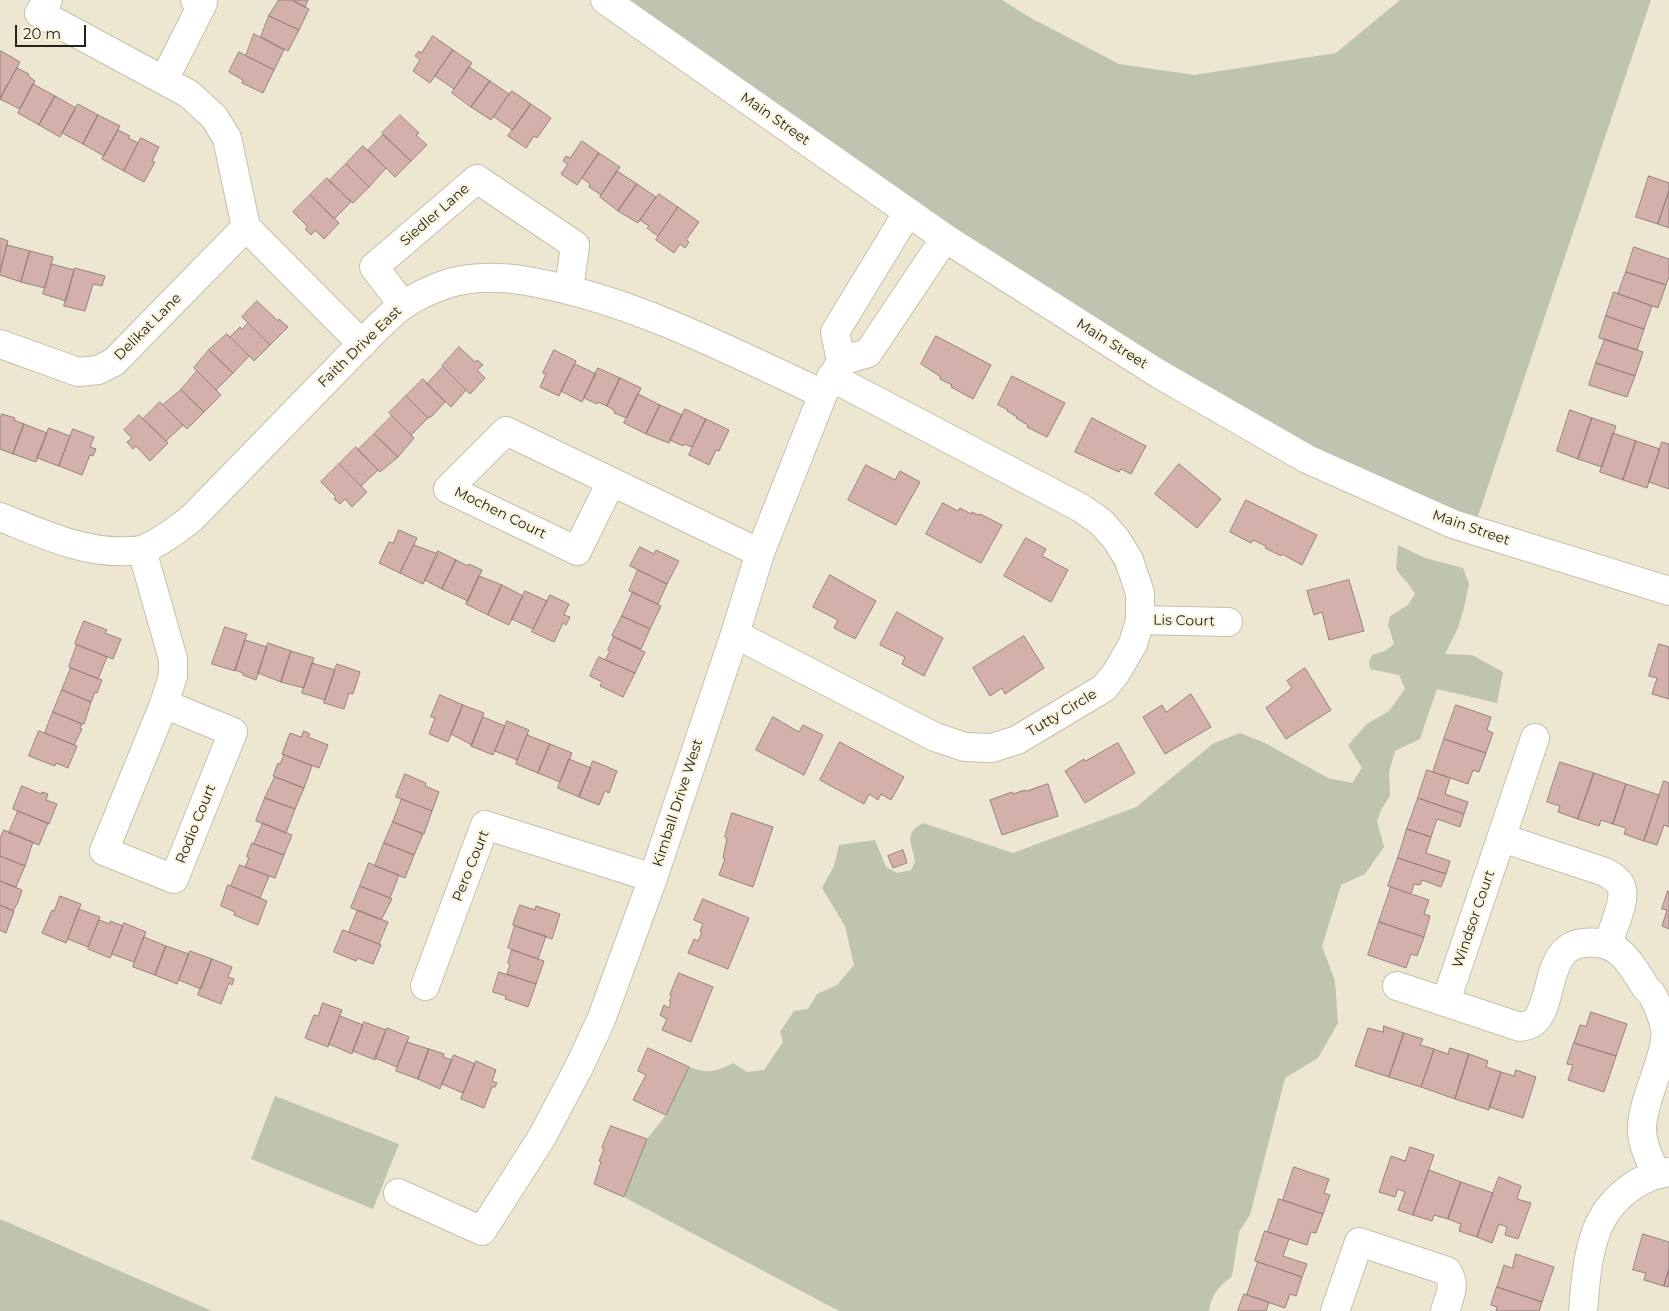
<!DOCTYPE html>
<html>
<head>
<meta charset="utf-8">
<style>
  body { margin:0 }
  #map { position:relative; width:1669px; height:1311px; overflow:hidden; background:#ede7d2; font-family:Montserrat,sans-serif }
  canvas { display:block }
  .scale { position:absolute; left:15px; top:25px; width:71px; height:22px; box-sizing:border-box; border:2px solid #24221a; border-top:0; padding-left:6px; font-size:15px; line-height:18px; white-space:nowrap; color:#24221a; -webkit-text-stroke:4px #faf4df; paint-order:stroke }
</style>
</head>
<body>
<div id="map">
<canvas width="1669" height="1311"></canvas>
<div class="scale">20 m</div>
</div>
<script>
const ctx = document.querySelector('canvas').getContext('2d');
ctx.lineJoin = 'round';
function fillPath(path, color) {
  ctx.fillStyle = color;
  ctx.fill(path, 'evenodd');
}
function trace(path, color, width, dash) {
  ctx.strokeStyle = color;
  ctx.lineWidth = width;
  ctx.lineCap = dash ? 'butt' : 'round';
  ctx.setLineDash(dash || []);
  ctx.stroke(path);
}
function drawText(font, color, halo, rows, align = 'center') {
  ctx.font = font + ' Montserrat,sans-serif';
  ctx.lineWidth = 4.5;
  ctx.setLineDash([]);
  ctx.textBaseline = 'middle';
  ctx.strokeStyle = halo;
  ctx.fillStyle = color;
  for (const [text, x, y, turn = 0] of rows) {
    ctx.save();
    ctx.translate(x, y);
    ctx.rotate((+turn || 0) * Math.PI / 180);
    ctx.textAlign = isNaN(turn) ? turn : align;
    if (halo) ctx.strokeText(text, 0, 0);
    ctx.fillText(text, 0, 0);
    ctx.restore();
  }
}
fillPath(new Path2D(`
  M605,0h397l27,17 90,47 75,11 142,-22 64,-53h251l-178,531 -166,-72z
  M1398,545l27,13 38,10 6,16 -5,24 -6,20 -13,26 27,1 31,17 -6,31 -60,-14 -17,50 -25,12 -6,21 1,24 -8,12 -5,13 7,26 -19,27 -24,11 -19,61 13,35 3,42 -20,35 -33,20 -35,137 -11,17 -7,44c-13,11 -20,17 -23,35h-370l-215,-114 23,-58 19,-24 23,-48c19,7 27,5 44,-4l14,9 17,-2 19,-28 -3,-10 14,-21 14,-2 9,-15 20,-9 17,-20 -9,-39 -23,-38 12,-22 5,-21 36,-5 11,27 11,6 14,-3 4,-8c-2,-18 -13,-28 8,-39l90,30 123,-46 78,-64 26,-10 25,10 63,35 24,5 10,-15 -14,-23 19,-21 22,-13 16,-22 -6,-14 -29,-6 -1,-7 3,-7 13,-4 9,-7 -6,-19 2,-9 18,-11 7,-11c-5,-10 -13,-16 -19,-25z
  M275,1096l124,48 -26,65 -122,-50z
  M0,1219l212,92h-212z`), '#bec4af');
const building = new Path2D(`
  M279,0h13l17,9 -10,21 -30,-14z
  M292,0h16l-3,7z
  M269,16l30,14 -11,21 -27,-14z
  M254,34l30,16 -10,20 -28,-14z
  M433,36l20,14 -23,33 -17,-12 7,-11 -5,-4 4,-5 2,2z
  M453,50l19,13 -18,26 -19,-13z
  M1,51l19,11 -20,37v-46z
  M239,52l35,18 -11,23 -21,-10 1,-3 -14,-8z
  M469,67l21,14 -19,26 -19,-14z
  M17,68l12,6 -1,2 7,5 -15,28 -20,-10z
  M490,81l19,13 -18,26 -20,-13z
  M33,84l22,12 -16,29 -21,-12z
  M512,91l19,13 -18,26 -19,-13z
  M55,96l21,12 -16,29 -21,-12z
  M78,104l20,11 -15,29 -21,-11z
  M531,104l20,14 -14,20 -3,-2 -8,12 -18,-12z
  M98,115l22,11 -16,30 -21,-12z
  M400,115l19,18 -3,2 11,10 -16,16 -29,-28z
  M118,130l12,6 -2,2 10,5 -14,28 -22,-12z
  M383,135l28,26 -16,16 -27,-27z
  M141,138l18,9 -7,14 3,1 -11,20 -20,-11z
  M582,141l17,12 -22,32 -16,-11 7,-10 -5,-3 3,-5 4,2z
  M363,146l23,22 -17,19 -23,-23z
  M599,153l21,14 -19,28 -12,-8 1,-3 -8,-6z
  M346,164l23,23 -16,16 -24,-22z
  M617,171l20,13 -19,27 -18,-14z
  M1649,176l20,7v8l-11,33 -22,-7z
  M327,178l24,24 -17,17 -24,-24z
  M637,184l19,13 -18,26 -20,-12z
  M1669,191v37l-11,-4z
  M659,194l19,13 -20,29 -11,-8 2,-2 -9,-6z
  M310,195l29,28 -15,16 -9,-9 -4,5 -6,-6 3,-2 -15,-15z
  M678,207l21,15 -13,18 3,2 -4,6 -5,-4 -6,9 -18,-13z
  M0,238l8,3 -8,29z
  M7,245l23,6 -9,31 -21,-7z
  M1634,247l35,12v18l-3,8 -40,-13z
  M30,251l23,6 -8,31 -24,-6z
  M52,264l22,6 -8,31 -23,-7z
  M75,268l30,8 -3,10 -9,-2 -8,27 -21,-5z
  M1626,272l40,13 -8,23 -40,-14z
  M1614,292l38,14 -8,23 -38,-13z
  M257,301l21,20 1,-2 9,8 -18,18 -28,-28z
  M1606,316l38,13 -7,21 -38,-12z
  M248,323l22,22 -16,16 -24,-24 10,-10 2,2z
  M227,334l22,22 -16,17 -24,-23z
  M936,336l55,29 -18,34 -22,-12 1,-2 -12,-6 1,-2 -20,-13z
  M1605,339l38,13 -8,24 -39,-13z
  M459,347l16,15 2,-2 6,5 -6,5 8,8 -15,16 -28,-28z
  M209,350l24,23 -17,17 -22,-22z
  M554,350l22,11 -17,35 -19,-9 6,-13 -3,-1z
  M1596,363l39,13 -8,21 -38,-12z
  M575,364l21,10 -14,28 -21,-11z
  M443,367l23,23 -15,17 -24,-23z
  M598,368l22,10 -13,28 -9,-4 -1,2 -13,-6z
  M197,371l24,24 -17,17 -23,-22z
  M1012,376l53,27 -18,34 -20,-10 1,-2 -12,-7 1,-1 -10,-6 1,-1 -10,-5z
  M620,378l21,10 -14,30 -13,-5 1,-2 -8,-5z
  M423,379l22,23 -13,14 -4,2 -22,-22z
  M181,390l23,22 -17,17 -24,-24z
  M638,394l22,11 -14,29 -22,-11z
  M406,396l22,22 -17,17 -22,-22z
  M160,402l23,23 -17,16 -23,-22z
  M660,405l22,10 -13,28 -23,-9z
  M685,409l21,10 -14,28 -8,-3 -1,2 -13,-6z
  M1570,410l22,8 -14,41 -21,-8z
  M2,414l13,4 -1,2 10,4 -11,30 -13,-5v-30z
  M139,415l29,28 -18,18 -14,-15 -3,3 -6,-7 5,-4 -8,-8z
  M392,416l22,22 -16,19 -24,-23z
  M1092,418l54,28 -15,28 -10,-5 -2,3 -44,-20z
  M1592,418l24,8 -14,41 -24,-8z
  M706,419l23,11 -10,21 -3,-1 -7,15 -20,-10z
  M24,424l23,9 -11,29 -23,-8z
  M49,428l21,8 -11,30 -22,-8z
  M73,429l21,8 -4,10 6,2 -3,7 -3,-1 -8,20 -23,-9z
  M1613,433l23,8 -13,39 -23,-8z
  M374,434l24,23 -18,15 -22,-22z
  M1636,441l24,8 -13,39 -24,-8z
  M1662,442l7,2v45l-20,-7z
  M356,447l22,23 -17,16 -22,-22z
  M339,464l28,28 -15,15 -7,-8 -5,5 -6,-5 2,-2 -15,-15z
  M1179,464l42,35 -24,29 -42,-34z
  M866,465l29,15 5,-9 20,11 -24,43 -48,-25z
  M1246,500l71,35 -15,30 -20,-11 -1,2 -16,-8 1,-2 -13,-6 -2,3 -21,-11z
  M943,503l15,8 2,-3 11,6 1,-2 6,3 1,-1 3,1 20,10 -21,38 -55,-29z
  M399,530l18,8 -17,35 -21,-10 10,-21 4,1z
  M1026,538l20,11 -4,7 26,14 -17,32 -47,-26z
  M414,545l24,9 -15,30 -23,-11z
  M640,547l14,7 2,-4 23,11 -12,23 -37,-18z
  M438,551l18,9 -14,29 -17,-9z
  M456,560l12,6 1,-2 13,6 -14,31 -26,-12z
  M638,570l29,14 -9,20 -29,-13z
  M830,575l46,26 -21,38 -21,-11 4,-8 -25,-13z
  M479,576l23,9 -14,30 -22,-11z
  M1349,580l15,51 -35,9 -7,-28 -8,3 -7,-24z
  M502,585l21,11 -14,29 -21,-10z
  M525,591l22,10 -14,28 -21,-10z
  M633,592l28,14 -11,23 -28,-13z
  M550,595l19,9 -5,11 6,2 -4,8 -3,-2 -9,19 -22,-10z
  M897,612l46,26 -19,38 -22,-12 3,-7 -25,-12z
  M622,616l28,13 -9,20 -29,-13z
  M84,621l23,9 -2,3 16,6 -8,20 -38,-15z
  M225,627l22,7 -12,37 -23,-7z
  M1024,636l20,32 -39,26 -3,-6 -12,8 -17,-28z
  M614,637l31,15 -10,21 -30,-13 5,-9 -2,-1z
  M245,640l22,7 -11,33 -13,-5v-2l-8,-3z
  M268,643l23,8 -10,31 -23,-9z
  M1659,644l10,3v52l-17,-5 5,-16 -8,-2z
  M77,645l30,12 -9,22 -29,-12z
  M291,651l23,7 -10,30 -23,-6z
  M599,657l36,16 -12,24 -23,-11 2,-4 -12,-6z
  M312,663l23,7 -10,30 -23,-7z
  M337,664l23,8 -7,22 -4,-1 -5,16 -20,-6z
  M71,668l31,12 -5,13 -2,-1 -4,10 -29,-12z
  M1305,668l26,42 -45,29 -20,-31 26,-20 -5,-7z
  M62,690l29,12 -7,22 -1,-1 -1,1 -29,-12z
  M1191,694l20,33 -46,27 -22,-37 19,-12 4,7z
  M440,695l23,10 -15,37 -19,-8 6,-16 -4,-1z
  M463,705l21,8 -12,32 -21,-11z
  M1456,705l35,12 -4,13 6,3 -7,20 -42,-14z
  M53,712l29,12 -2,4 2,1 -8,16 -29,-12z
  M483,717l22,9 -12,29 -22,-9z
  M773,717l26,15 4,-7 20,10 -19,40 -48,-25z
  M507,721l22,9 -12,30 -22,-9z
  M39,731l38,15 -9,22 -12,-5 -1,3 -26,-10z
  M304,731l6,3 -2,3 20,8 -9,23 -37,-14 8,-21 11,4z
  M527,735l23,9 -12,29 -22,-9z
  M1444,739l42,14 -7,19 -6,-2 -5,14 -35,-12z
  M840,742l64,35 -13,23 -10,-6 -3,6 -9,-6 -5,10 -44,-24z
  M1118,743l17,30 -50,30 -20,-32 19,-12 1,2z
  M550,744l22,9 -12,29 -22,-9z
  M284,755l28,11 -8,22 -31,-12 5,-13 2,1z
  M569,759l22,9 -12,29 -21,-9z
  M593,761l24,10 -8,22 -4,-2 -6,14 -20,-8z
  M1560,762l34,11 -16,46 -20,-7 2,-6 -13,-4z
  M1427,770l23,8 -5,16 23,8 -4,12 -46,-16z
  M1594,773l32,11 -13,40 -12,-4 -2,6 -21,-7z
  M405,774l21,9 -1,3 14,6 -7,19 -36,-14z
  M275,777l29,11 -9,21 -30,-11z
  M1664,781l5,2v44l-5,-2 -7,20 -13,-4z
  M1048,784l10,32 -56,19 -12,-35 22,-8 1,2 12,-4 1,1z
  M1626,784l33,11 -15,46 -20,-7 2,-6 -13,-4z
  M22,786l19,8 1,-2 6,2 -2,6 11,4 -8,20 -36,-15z
  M265,798l30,11 -9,24 -30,-12z
  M1418,798l46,16 -4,13 -23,-8 -6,18 -24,-8z
  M402,799l30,12 -8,23 -31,-12z
  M18,811l30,12 -9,22 -30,-12z
  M732,813l41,14 -20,60 -34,-12 6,-16 -2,-1 4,-20 -2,-1z
  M393,822l30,12 -9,21 -30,-12z
  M263,823l29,12 -8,20 -30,-11z
  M1407,829l24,8 -5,16 24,8 -4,13 -48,-16z
  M4,830l29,12 -8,24 -25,-10v-17z
  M252,843l32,12 -9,23 -30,-11 4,-9 -2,-1z
  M384,843l30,12 -9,23 -30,-12z
  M903,850l4,13 -14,5 -5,-12z
  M0,856l25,10 -9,21 -16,-6z
  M1398,858l48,16 -5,13 -19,-7 -2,5 -6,-1 -3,10 -23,-8z
  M369,863l30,12 -9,23 -30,-12z
  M240,865l29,11 -9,22 -29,-12z
  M0,881l22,9 -4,12 -5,9 -13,-6z
  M228,885l39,16 -9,24 -24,-10 1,-3 -14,-6z
  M360,886l32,13 -11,21 -30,-12z
  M1391,887l38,13 -5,14 6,2 -6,21 -45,-15z
  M1668,891l1,1v37l-7,-3 5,-16 -5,-1z
  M60,896l21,8 -15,39 -24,-10 10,-23 2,1z
  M703,899l46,19 -21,51 -40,-16 6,-14 4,2 4,-9 -2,-1 3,-7 -9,-4z
  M0,905l14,6 -8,22 -6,-3z
  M520,905l15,5 1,-4 24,8 -8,25 -39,-14z
  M79,909l21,8 -12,30 -20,-8z
  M358,910l30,12 -9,22 -30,-12z
  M99,920l11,4v-3l13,5 -13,32 -22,-9z
  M1379,922l45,15 -7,19 -6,-2 -5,14 -38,-13z
  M124,923l22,9 -12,30 -22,-8z
  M515,926l31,10 -8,23 -30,-11z
  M343,930l38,15 -8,19 -16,-6 -1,3 -22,-9z
  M144,937l22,9 -11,29 -22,-8z
  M166,946l23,8 -12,30 -22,-9z
  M512,950l32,11 -8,23 -29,-10 3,-10 -2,-1z
  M190,951l22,8 -11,30 -22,-9z
  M212,959l20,8 -4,10 6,2 -2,6 -3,-2 -8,21 -23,-9z
  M499,972l37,12 -8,23 -23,-8 1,-3 -13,-4z
  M679,973l34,14 -22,55 -29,-12 5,-11 -7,-4 4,-10 5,3 2,-6 -2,-1 3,-5 -2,-1z
  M323,1003l19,7 -14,37 -23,-9 9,-23 4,1z
  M1591,1012l36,12 -11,32 -42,-13 6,-18 6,1z
  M340,1016l23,9 -11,29 -23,-10z
  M364,1022l22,8 -11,30 -22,-9z
  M1384,1026l20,7 -15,44 -34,-11 13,-38 15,4z
  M387,1028l22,9 -12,30 -22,-9z
  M1404,1033l19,6 -3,6 14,4 -13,38 -32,-10z
  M407,1042l22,7 -11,30 -22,-8z
  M1574,1043l42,13 -12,36 -36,-12 5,-15 -6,-1z
  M648,1048l41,19 -23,48 -33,-15 13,-25 -8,-4z
  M1450,1048l19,6 -14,45 -34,-12 13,-38 14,5z
  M429,1049l15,5 -1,3 9,3 -12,29 -22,-10z
  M1469,1054l19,7 -2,6 15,5 -12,38 -34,-11z
  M454,1055l21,9 -12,29 -21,-9z
  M476,1061l20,9 -4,11 5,2 -2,4h-3l-8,21 -23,-9z
  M1516,1070l20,7 -13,41 -34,-11 12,-35 13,4z
  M611,1126l36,13 -23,58 -30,-13 7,-22 -2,-1 5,-12 -2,-1z
  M1410,1147l24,8 -21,60 -15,-5 7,-18 -7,-3 -3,8 -16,-5 12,-36 14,5z
  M1294,1167l35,12 -5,14 6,2 -7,19 -40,-14z
  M1429,1170l32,12 -13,37 -14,-4 -2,6 -19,-6z
  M1499,1177l22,9 -4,13 14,4 -13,36 -13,-4 2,-8 -8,-3 -7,19 -15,-6z
  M1461,1182l32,11 -16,44 -18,-6 2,-7 -13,-5z
  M1279,1199l44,15 -7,19 -5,-1 -4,13 -39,-13z
  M1265,1231l24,8 -6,17 24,8 -5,13 -47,-16z
  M1643,1234l26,8v27l-5,17 -20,-6 2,-7 -13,-3z
  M1516,1254l38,13 -12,35 -45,-15 7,-22 8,3z
  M1258,1262l44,15 -6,19 -6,-2 -5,14 -38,-13z
  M1669,1269v18l-5,-1z
  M1497,1287l45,15 -3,9h-43l1,-4 -6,-2z
  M1244,1294l25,8 -3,9h-28z`);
fillPath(building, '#d4b0ac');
trace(building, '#98817e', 1);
const street = new Path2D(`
  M48,0l-9,13 150,81 25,23 13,21 19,89 116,117
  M164,80l39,-77 -8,-3
  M403,305l-29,-38 103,-88 98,66 -6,45
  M0,344l78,28 20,-2 16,-8 132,-135
  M841,361l-6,-29 73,-120
  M611,482l-34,69 -129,-62 58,-58 254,122
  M0,517c41,16 84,37 129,34 5,0 10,0 15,-2 17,-7 33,-19 48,-31l185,-190c8,-7 16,-16 26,-23 15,-10 37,-20 55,-24 31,-7 63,-2 94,5 95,21 182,67 271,108
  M142,550l31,109v17l-9,28 69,28 -59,147 -70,-28 60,-147
  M1140,620l88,2
  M735,634l200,103 30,10 27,1 25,-8 87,-52 12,-15 17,-29 7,-24v-27l-11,-33 -13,-21 -15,-17 -20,-14 -250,-131
  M1502,838l103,34c7,4 15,8 17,17 3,14 -10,41 -14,55
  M425,986l60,-161 168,53
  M1397,986l123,41c6,-1 12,-2 17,-8 13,-18 11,-45 24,-63 5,-8 14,-12 22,-13 34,-4 45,16 61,42 2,4 7,7 9,11 5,10 10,22 12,32 4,25 -22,69 -23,99 -1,16 8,32 14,47
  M1446,1001l89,-263
  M398,1193l84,38 60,-94 37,-70 22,-47 52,-142 82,-244 25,-81 63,-159 18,-33 27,-8 77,-115
  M1335,1311l24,-69 88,29c10,15 2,25 -2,40
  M1583,1311c2,-24 4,-51 11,-73 10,-34 40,-61 75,-66`);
const secondary = new Path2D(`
  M605,0l340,238 214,136 148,85 146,65 216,67`);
trace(street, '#c6c0ab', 30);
trace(secondary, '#c6c0ab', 30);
trace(street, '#fff', 28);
trace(secondary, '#fff', 28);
drawText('14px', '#24221a', '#faf4df', [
  ["Main Street",775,119,35],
  ["Siedler Lane",435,215,-41],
  ["Delikat Lane",148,327,-45],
  ["Main Street",1112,344,32],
  ["Faith Drive East",360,347,-44],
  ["Mochen Court",500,513,26],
  ["Main Street",1471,528,19],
  ["Lis Court",1184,621,1],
  ["Tutty Circle",1062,713,-31],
  ["Kimball Drive West",678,803,-72],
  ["Rodio Court",196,824,-68],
  ["Pero Court",471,866,-68],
  ["Windsor Court",1474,919,-71]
]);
</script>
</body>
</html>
